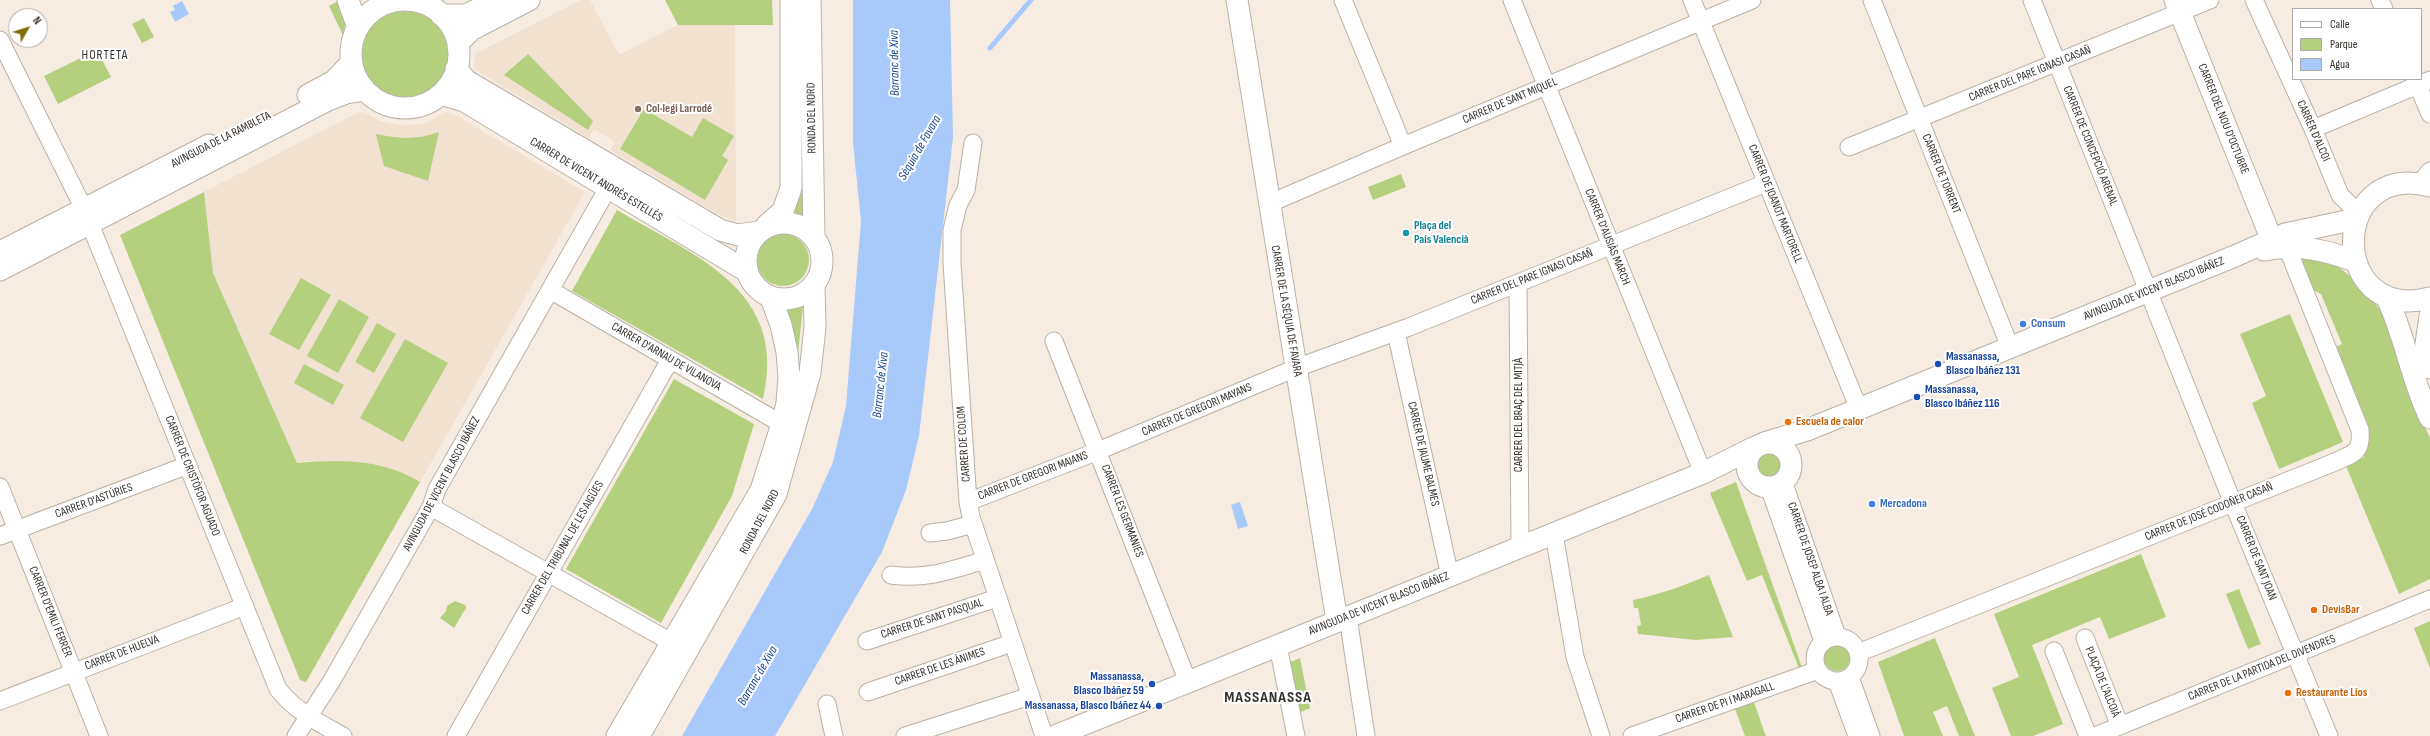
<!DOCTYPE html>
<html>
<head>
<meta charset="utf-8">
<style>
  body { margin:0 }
  #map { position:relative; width:2430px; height:736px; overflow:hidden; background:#f6ece1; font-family:"Sofia Sans Condensed",sans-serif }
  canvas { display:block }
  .legend { position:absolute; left:2292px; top:8px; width:130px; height:72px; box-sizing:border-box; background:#fff; border:1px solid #aeacab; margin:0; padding:5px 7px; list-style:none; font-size:12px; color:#34302c }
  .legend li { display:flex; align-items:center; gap:8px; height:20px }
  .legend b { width:20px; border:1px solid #aeacab }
  .north { position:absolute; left:8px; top:8px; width:40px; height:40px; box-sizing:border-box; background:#fff; border:1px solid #aeacab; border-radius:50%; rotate:51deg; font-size:11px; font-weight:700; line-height:16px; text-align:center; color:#34302c }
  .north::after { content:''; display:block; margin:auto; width:14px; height:18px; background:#816c06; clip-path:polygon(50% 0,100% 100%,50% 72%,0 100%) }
</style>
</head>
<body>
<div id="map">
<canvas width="2430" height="736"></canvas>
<ul class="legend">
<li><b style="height:5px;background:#fff"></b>Calle</li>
<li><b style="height:11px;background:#b4d07f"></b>Parque</li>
<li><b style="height:11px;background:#a8cafa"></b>Agua</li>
</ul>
<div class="north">N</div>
</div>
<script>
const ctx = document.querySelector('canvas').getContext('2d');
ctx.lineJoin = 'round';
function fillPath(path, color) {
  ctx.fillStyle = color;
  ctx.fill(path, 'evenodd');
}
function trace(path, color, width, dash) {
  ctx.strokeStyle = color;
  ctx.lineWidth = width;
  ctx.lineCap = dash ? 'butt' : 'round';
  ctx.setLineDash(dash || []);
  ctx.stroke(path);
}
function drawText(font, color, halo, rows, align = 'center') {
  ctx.font = font + ' "Sofia Sans Condensed",sans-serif';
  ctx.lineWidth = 4;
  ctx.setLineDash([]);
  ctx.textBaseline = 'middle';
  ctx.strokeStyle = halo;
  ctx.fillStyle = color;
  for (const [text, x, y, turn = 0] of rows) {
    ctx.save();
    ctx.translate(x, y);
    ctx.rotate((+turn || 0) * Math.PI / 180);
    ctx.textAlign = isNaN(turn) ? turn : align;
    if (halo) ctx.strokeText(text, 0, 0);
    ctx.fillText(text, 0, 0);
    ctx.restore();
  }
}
fillPath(new Path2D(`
  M581,0h9l29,55 59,-30h57l1,196 -15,-5 -111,-66 5,-8 -21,-13 -5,9 -115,-69 1,-15z
  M364,112l16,9 23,5 22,-3 21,-11 13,5 126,75 -165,290 -12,-7 -43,-13 -55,-1 -13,2 -84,-190 -9,-81 153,-79z`), '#f0e1d0');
fillPath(new Path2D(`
  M665,0h107l1,25h-95z
  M338,1l8,19 -3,15 -14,-29z
  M362 54a43 43 0 1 1 86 0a43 43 0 1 1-86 0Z
  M144,18l10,19 -12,6 -10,-19z
  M97,50l14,27 -53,27 -14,-28z
  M528,54l65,67 -5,9 -84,-55z
  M644,109l48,28 11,-19 31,18 -12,20 6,4 -23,40 -85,-51z
  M439,132l-11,49 -44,-15 -8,-32c22,5 41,6 63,-2z
  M1401,174l5,13 -33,13 -5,-13z
  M799,191h4l-1,28 -11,-4z
  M204,192l9,81 84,190c43,-4 86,-4 123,19l-114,200 -6,-2 -180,-445z
  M617,210c77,46 172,79 146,189l-191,-108z
  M757 260a26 26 0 1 1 52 0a26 26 0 1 1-52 0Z
  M2300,257c7,0 15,0 22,2 25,7 53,42 66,63l35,101 7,15v141l-31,15 -53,-128 18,-9v-37l-28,-73 6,-3 -21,-50 -8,-4z
  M301,278l30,17 -32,55 -30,-16z
  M339,299l30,18 -31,56 -31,-17z
  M801,304l2,3 -6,55 -13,-55z
  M2290,314l53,128 -64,27 -27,-66 14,-7 -26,-62z
  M377,323l19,11 -22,39 -19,-11z
  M405,339l43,24 -45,79 -43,-24z
  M304,364l40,21 -11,20 -39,-22z
  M674,379l80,45 -22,72 -71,127 -95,-54z
  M1755 465a14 14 0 1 1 28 0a14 14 0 1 1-28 0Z
  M1736,482l67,188 -3,1 -38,-96 -15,6 -37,-88z
  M2141,554l25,63 -57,22 -9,-22 -68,28 31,79 -30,12h-22l-19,-48 27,-11 -25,-63z
  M1709,575l24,62 -37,3 -58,-6 -1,-8 4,-1 -3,-17h-4l-1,-8c25,-5 50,-14 76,-25z
  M2239,589l22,55 -13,5 -22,-55z
  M455,601l10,4 1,3 -12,20 -14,-10 6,-7 1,-5z
  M2430,621v47l-16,-40z
  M1935,638l40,98h-16l-12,-30 -14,6 10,24h-39l-26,-74z
  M1824 658a13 13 0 1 1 26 0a13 13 0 1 1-26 0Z
  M1300,658l10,50 -11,5 -11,-50z
  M1754,702l11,32 1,2h-21l-10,-27z`), '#b4d07f');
fillPath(new Path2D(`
  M853,0h97l3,137 -34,299 -13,54 -24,62 -107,184h-93l130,-227 21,-47 13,-56 15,-185 -8,-78z
  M182,1l7,13 -14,8 -5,-10 5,-2 -2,-4z
  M1240,502l8,24 -10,3 -7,-24z`), '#a8cafa');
trace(new Path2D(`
  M990,48l41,-48`), '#a8cafa', 5);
const minor = new Path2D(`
  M1343,0l60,146
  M1512,0l191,473
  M1692,0l167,409
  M1872,0l138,347
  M2032,0l196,491 101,245
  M2254,0l59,129 27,66 19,19
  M2380,0l4,9
  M0,40l84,169
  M2415,79l15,35
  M2313,129l117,-49
  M973,143l-7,47 -8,15 -6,25v33l16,239 3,15 73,219
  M1849,147l361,-147
  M2420,183l10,-12
  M1268,204l135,-58 349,-146
  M90,224l188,465c17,22 41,34 65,47
  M1518,283l2,264
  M550,290l232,134
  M1396,332l54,244
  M1054,341l134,341
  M1783,481l54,155
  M0,487l99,249
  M1769,487l54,154
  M968,502l130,-51 198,-83 113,-41 357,-144
  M431,507l240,135
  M930,533l17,-2 26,-7
  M1554,534l21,123 26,79
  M0,536l188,-71
  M891,575c35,5 61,-5 94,-15
  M1348,617l18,119
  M1815 659a22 22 0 1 1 44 0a22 22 0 1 1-44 0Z
  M2085,638l35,88
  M867,641l130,-43
  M1278,646l18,90
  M2054,651l34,85
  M1858,653l477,-191c19,-9 27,-9 25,-32l-73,-183
  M1850,677l21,59
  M1837,681l20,55
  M868,692l144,-49
  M0,701l245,-95
  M827,704l7,32
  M296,736l35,-54 100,-175 6,-18 171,-301
  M456,736l214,-376
  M905,736l125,-40
  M1632,736l186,-66
  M2095,736l335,-137`);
const tertiary = new Path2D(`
  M348,0l10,28
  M810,0l4,237
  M1237,0l100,621
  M2175,0l96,238
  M351 54a54 54 0 1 1 108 0a54 54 0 1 1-108 0Z
  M441,15h25l31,-15
  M458,43l13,-13 58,-30
  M456,69l11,12 253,149 18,5 20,-3
  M441,94l23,7 284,171
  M308,95l26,-14 18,-19
  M2430,186c-102,-26 -102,138 0,112
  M746 261a38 38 0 1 1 76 0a38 38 0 1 1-76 0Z
  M767,225l16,-14 8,-23v-188
  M2264,250c32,-7 61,0 91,11
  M0,252l209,-107
  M0,270l328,-170 18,-7 19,-3
  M2386,296c19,39 25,83 44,122
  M2430,316l-4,28 4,24
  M1764,443l43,-13 428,-174 50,-22 71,-15
  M1747 465a22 22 0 1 1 44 0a22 22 0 1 1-44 0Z
  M617,736l144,-246 21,-66 5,-21 2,-26 -2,-25 -6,-27 -10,-27
  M639,736l137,-242 34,-121 5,-46 -1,-42
  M1055,736l648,-263 50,-25`);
trace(minor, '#bab1a6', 19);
trace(tertiary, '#bab1a6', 23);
trace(minor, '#fff', 17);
trace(tertiary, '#fff', 21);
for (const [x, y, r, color] of [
  [638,109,4,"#8d6e63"],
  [1406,233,4,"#0f9aa8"],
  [2023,324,4,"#3f7fe0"],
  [1938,364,4,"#1a4fb4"],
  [1917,397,4,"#1a4fb4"],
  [1788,422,4,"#e8710a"],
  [1872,504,4,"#3f7fe0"],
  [2314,610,4,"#e8710a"],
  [1152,684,4,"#1a4fb4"],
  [2288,693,4,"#e8710a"],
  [1159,706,4,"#1a4fb4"]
]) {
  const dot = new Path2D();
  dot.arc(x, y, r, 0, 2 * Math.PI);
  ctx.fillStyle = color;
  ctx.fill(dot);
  trace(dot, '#fff', 1.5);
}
drawText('12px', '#34302c', '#fff', [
  ["CARRER DEL PARE IGNASI CASAÑ",2030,74,-22],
  ["CARRER DE SANT MIQUEL",1510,101,-23],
  ["RONDA DEL NORD",812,118,-91],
  ["CARRER DEL NOU D'OCTUBRE",2223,119,68],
  ["CARRER D'ALCOI",2313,131,66],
  ["AVINGUDA DE LA RAMBLETA",221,140,-27],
  ["CARRER DE CONCEPCIÓ ARENAL",2090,146,68],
  ["CARRER DE TORRENT",1941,174,68],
  ["CARRER DE VICENT ANDRÉS ESTELLÉS",596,180,31],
  ["CARRER DE JOANOT MARTORELL",1775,204,68],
  ["CARRER D'AUSIÀS MARCH",1607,237,68],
  ["CARRER DEL PARE IGNASI CASAÑ",1532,277,-22],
  ["AVINGUDA DE VICENT BLASCO IBÁÑEZ",2154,289,-22],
  ["CARRER DE LA SÉQUIA DE FAVARA",1286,311,80],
  ["CARRER D'ARNAU DE VILANOVA",666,357,30],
  ["CARRER DE GREGORI MAYANS",1197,410,-23],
  ["CARRER DEL BRAÇ DEL MITJÀ",1519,415,-90],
  ["CARRER DE COLOM",964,444,-94],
  ["CARRER DE JAUME BALMES",1423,454,77],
  ["CARRER DE CRISTÒFOR AGUADO",192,476,68],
  ["CARRER DE GREGORI MAIANS",1033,476,-21],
  ["AVINGUDA DE VICENT BLASCO IBÁÑEZ",442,484,-62],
  ["CARRER D'ASTÚRIES",94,501,-20],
  ["CARRER LES GERMANIES",1122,511,69],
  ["CARRER DE JOSÉ CODOÑER CASAÑ",2209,512,-22],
  ["RONDA DEL NORD",760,522,-62],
  ["CARRER DEL TRIBUNAL DE LES AIGÜES",563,548,-60],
  ["CARRER DE SANT JOAN",2256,558,68],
  ["CARRER DE JOSEP ALBA I ALBA",1810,559,71],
  ["AVINGUDA DE VICENT BLASCO IBÁÑEZ",1379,604,-22],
  ["CARRER D'EMILI FERRER",50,612,68],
  ["CARRER DE SANT PASQUAL",932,619,-18],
  ["CARRER DE HUELVA",122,653,-21],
  ["CARRER DE LES ÀNIMES",940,667,-19],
  ["CARRER DE LA PARTIDA DEL DIVENDRES",2262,668,-22],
  ["PLAÇA DE L'ALCOIÀ",2102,682,68],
  ["CARRER DE PI I MARAGALL",1725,703,-19]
]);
drawText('bold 12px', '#785e54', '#fff', [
  ["Col·legi Larrodé",646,109]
], 'left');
drawText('bold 12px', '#0d838f', '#fff', [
  ["Plaça del",1414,226],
  ["País Valencià",1414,240]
], 'left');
drawText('bold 12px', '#366cbe', '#fff', [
  ["Consum",2031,324],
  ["Mercadona",1880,504]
], 'left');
drawText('bold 12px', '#164399', '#fff', [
  ["Massanassa,",1946,357],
  ["Blasco Ibáñez 131",1946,371],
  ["Massanassa,",1925,390],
  ["Blasco Ibáñez 116",1925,404],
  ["Massanassa,",1144,677,"right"],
  ["Blasco Ibáñez 59",1144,691,"right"],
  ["Massanassa, Blasco Ibáñez 44",1151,706,"right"]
], 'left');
drawText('bold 12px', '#c56008', '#fff', [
  ["Escuela de calor",1796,422],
  ["DevisBar",2322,610],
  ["Restaurante Lios",2296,693]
], 'left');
ctx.letterSpacing = '1px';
drawText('13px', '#34302c', '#fff', [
  ["HORTETA",105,56]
]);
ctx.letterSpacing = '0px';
drawText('italic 13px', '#17498f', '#fff', [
  ["Barranc de Xiva",895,63,-91],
  ["Séquia de Favara",920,148,-60],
  ["Barranc de Xiva",881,385,-84],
  ["Barranc de Xiva",758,676,-60]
]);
ctx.letterSpacing = '1px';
drawText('bold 16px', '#34302c', '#fff', [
  ["MASSANASSA",1268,698]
]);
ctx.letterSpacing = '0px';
</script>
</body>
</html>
